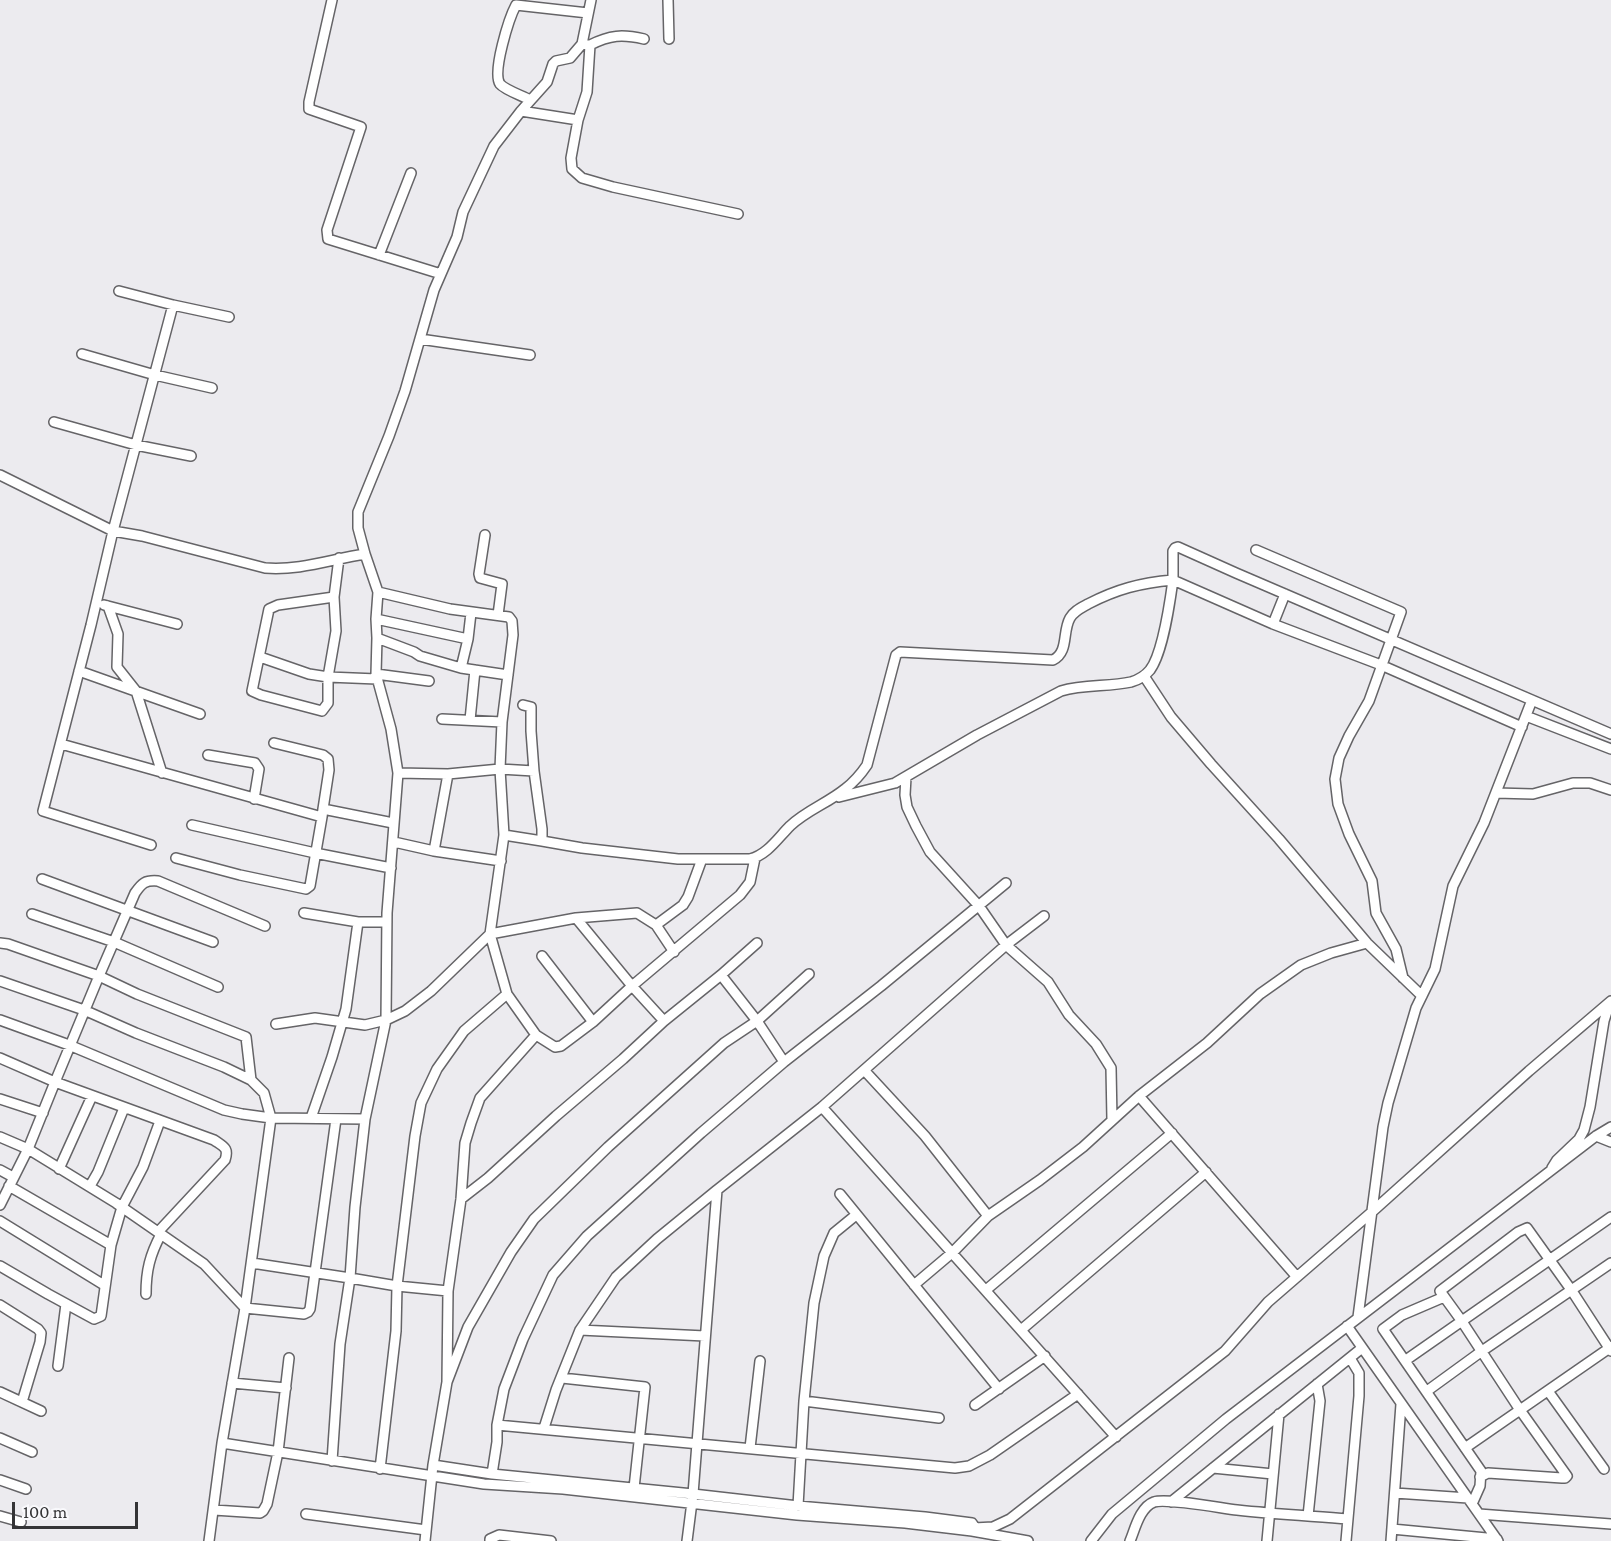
<!DOCTYPE html>
<html>
<head>
<meta charset="utf-8">
<style>
  body { margin:0 }
  #map { position:relative; width:1611px; height:1541px; overflow:hidden; background:#ecebef; font-family:"Crimson Pro",serif }
  canvas { display:block }
  .scale { position:absolute; left:12px; top:1502px; width:126px; height:27px; box-sizing:border-box; border:3px solid #343436; border-top:0; padding-left:8px; font-size:18px; line-height:21px; white-space:nowrap; color:#343436; -webkit-text-stroke:4px #f9f9fc; paint-order:stroke }
</style>
</head>
<body>
<div id="map">
<canvas width="1611" height="1541"></canvas>
<div class="scale">100 m</div>
</div>
<script>
const ctx = document.querySelector('canvas').getContext('2d');
ctx.lineJoin = 'round';
function trace(path, color, width, dash) {
  ctx.strokeStyle = color;
  ctx.lineWidth = width;
  ctx.lineCap = dash ? 'butt' : 'round';
  ctx.setLineDash(dash || []);
  ctx.stroke(path);
}
const minor = new Path2D(`
  M332,0l-23,102v7l52,18 -34,103 1,9 113,35
  M668,0l1,39
  M582,44l8,1 -3,47 -9,28 -7,38 1,11 10,9 31,9 125,27
  M590,45c20,-10 32,-11 54,-6
  M530,100c-7,-4 -25,-10 -30,-16 -8,-12 9,-66 16,-79l72,8
  M521,111l57,9
  M379,255l32,-82
  M119,291l54,14 56,12
  M420,339l110,16
  M82,354l73,21 57,13
  M54,422l82,23 55,11
  M0,475l113,56 60,-226
  M485,535l-6,39 1,4 22,6 -4,31
  M1256,550l145,62 -32,89 -20,35 -10,22 -4,21 3,25 11,30 23,47 4,32 20,36 7,29
  M365,554l-7,-26v-16l31,-76 16,-45 29,-101 23,-53 6,-25 31,-66 27,-35 26,-29 6,-18 3,-3 14,-3 12,-14 9,-44
  M378,592l72,17 59,8 3,4 1,14 -11,87 -2,47 34,2 8,58v12l-38,-6
  M334,597l-56,8 -9,4 -17,82 9,4 61,16 6,-8v-26l8,-46 -2,-34 5,-39
  M104,605l73,19
  M108,606l10,28 -1,33 19,24 26,82
  M376,619l92,20
  M1273,624l12,-30
  M377,638l37,14 6,4 41,12 47,7
  M260,657l49,17 19,3 49,2
  M461,668l7,-29 3,-26
  M79,671l121,43
  M376,674l53,7
  M1144,676l27,41 40,47 68,75 88,104 55,53
  M523,705l8,2v24l3,40
  M1526,716l85,33
  M442,719l60,3
  M470,720l5,-50
  M274,743l49,12 5,4 1,11 -6,39
  M61,744l261,73 1,-8 70,14
  M208,755l47,8 4,6 -5,30
  M906,777l-1,18 2,12 9,19 14,26 49,54 27,39 42,37 21,33 27,29 15,24 1,52
  M1496,793l37,1 40,-11h17l21,7
  M839,797l56,-14 82,-48 84,-44c23,-7 47,-4 70,-9 7,-2 14,-6 19,-12 13,-17 20,-68 23,-90l100,44 108,41 141,62
  M192,825l123,28 76,15
  M542,841l40,7 96,11h72c17,-4 28,-21 40,-33 17,-16 38,-23 55,-37 9,-7 16,-15 22,-24l29,-110 4,-3 153,8c16,-8 9,-28 17,-42 4,-7 11,-10 18,-14 29,-15 52,-21 85,-24v-29l2,-3 3,-1 58,26 375,161
  M394,842l40,9 67,10
  M151,845l-108,-34 48,-186 22,-94 29,5 123,32c34,3 67,-9 100,-14l13,38 -2,27 1,19 -1,36 15,55 7,44 -11,140 -1,107 -21,99 -94,-1 -26,190 -23,135 -13,98
  M434,851l14,-77
  M176,858l64,17 66,14 4,-3 12,-69
  M42,879l171,63
  M304,913l54,9h29
  M32,914l82,28 104,45
  M576,918l56,68 32,35
  M656,925l27,-20 5,-8 14,-38
  M0,943l8,1 91,32 38,18 109,43 5,43
  M542,956l51,66
  M721,975l36,46 52,-47
  M0,981l84,29 52,23 88,34 27,13 13,13 7,25 -29,-4 -18,-4 -155,-65 -69,-25
  M276,1024l39,-6 50,7 21,-5 19,-9 26,-20 59,-57 14,-99 -4,-66 -52,5 -50,-1
  M536,1035l-29,-41 -17,-60 86,-16 61,-5 19,12 18,27
  M0,1058l55,24 44,-106 36,-83c7,-10 10,-13 23,-12l107,45
  M784,1062l97,-76 125,-103
  M864,1070l61,66 63,80
  M1139,1096l158,181
  M0,1099l43,14
  M822,1107l294,330
  M311,1118l21,-61 14,-48 12,-87
  M365,1119l-10,88 -5,71 47,8 51,5 -1,91 -14,83 -8,76
  M1596,1136l15,6
  M0,1137l28,12 27,-67 159,58c10,7 15,8 11,20l-67,72
  M1552,1168l5,-8 22,-21 5,-9 6,-23 14,-86 5,-16
  M59,1169l33,-73
  M0,1170l13,7
  M9,1186l102,59
  M90,1186l8,-14 26,-64
  M840,1194l159,195
  M461,1199l27,-21 68,-62 67,-57 41,-38 57,-46 36,-32
  M0,1205l28,-56 88,54 88,61 41,44 59,6 4,-2 2,-3 26,-190
  M0,1221l104,64
  M252,1263l98,15 -10,66 -8,117
  M0,1266l48,28 46,25 7,-3 10,-71 11,-38 21,-40 17,-46
  M914,1285l39,-33 35,-36 52,-36 43,-33 56,-51 68,-53 53,-49 41,-29 30,-12 36,-10
  M986,1290l186,-157
  M448,1291l13,-92 4,-56 6,-20 9,-25 56,-63 19,12 6,-1 32,-24 39,-36 108,-91 10,-13 5,-24
  M146,1294c0,-24 4,-39 15,-60
  M1444,1297l-42,18 -19,14 98,142 -1,15 -8,18
  M0,1305l38,24 3,4 -1,9 -18,60
  M1358,1317l25,-190 5,-24 28,-95 19,-39 18,-83 31,-63 48,-123
  M1347,1326l151,215
  M580,1330l125,6
  M1021,1330l185,-158
  M1406,1360l205,-143
  M58,1366l8,-62
  M562,1378l83,9 -11,101
  M447,1382l21,-55 43,-75 23,-33 74,-72 116,-104 33,-22 27,41 -83,71 -114,103 -34,39 -30,64 -19,50 -7,36v17l-5,32
  M232,1383l54,5
  M1427,1391l55,-40 129,-88
  M1548,1391l56,78
  M0,1392l41,19
  M804,1401l135,17
  M975,1405l70,-49
  M497,1425l458,43 14,-2 21,-11 88,-61
  M544,1428l12,-38 24,-60 36,-53 41,-38 60,-49
  M0,1438l32,14
  M222,1443l262,41 79,5 234,26 108,8 67,8 56,10
  M750,1448l10,-87
  M1465,1448l146,-101
  M433,1465l59,9 201,20 105,12 127,11 47,6 2,3 -2,5
  M1213,1468l60,6
  M380,1469l16,-138 1,-45 18,-150 6,-33 16,-34 27,-38 43,-37
  M1480,1477l8,-4 74,5h3l2,-2 -47,-66 -59,-90 -21,-29 78,-59 9,-4 45,63 39,60
  M0,1480l26,9
  M1395,1493l73,5
  M1171,1502l191,-154
  M798,1506l6,-105 10,-98 10,-47 10,-23 22,-18
  M214,1510l46,3 3,-2 4,-7 11,-52 11,-94
  M306,1514l120,16
  M1479,1514l132,10
  M0,1516l21,6
  M1308,1516l12,-115 -3,-17
  M974,1528l19,-1 17,-8 215,-168 43,-49 105,-91 156,-140 82,-70
  M1392,1529l105,10
  M490,1541v-2l9,-4 52,6
  M687,1541l6,-47 24,-304 105,-83 184,-162 38,-29
  M1091,1541l21,-27 114,-95 370,-283 15,-9
  M1130,1541c5,-12 10,-34 24,-39 13,-4 66,6 83,8 37,4 74,6 111,9
  M1267,1541l12,-127
  M1346,1541l13,-145v-23l-9,-15
  M1391,1541l10,-137`);
trace(minor, '#656467', 12);
trace(minor, '#fff', 9);
</script>
</body>
</html>
